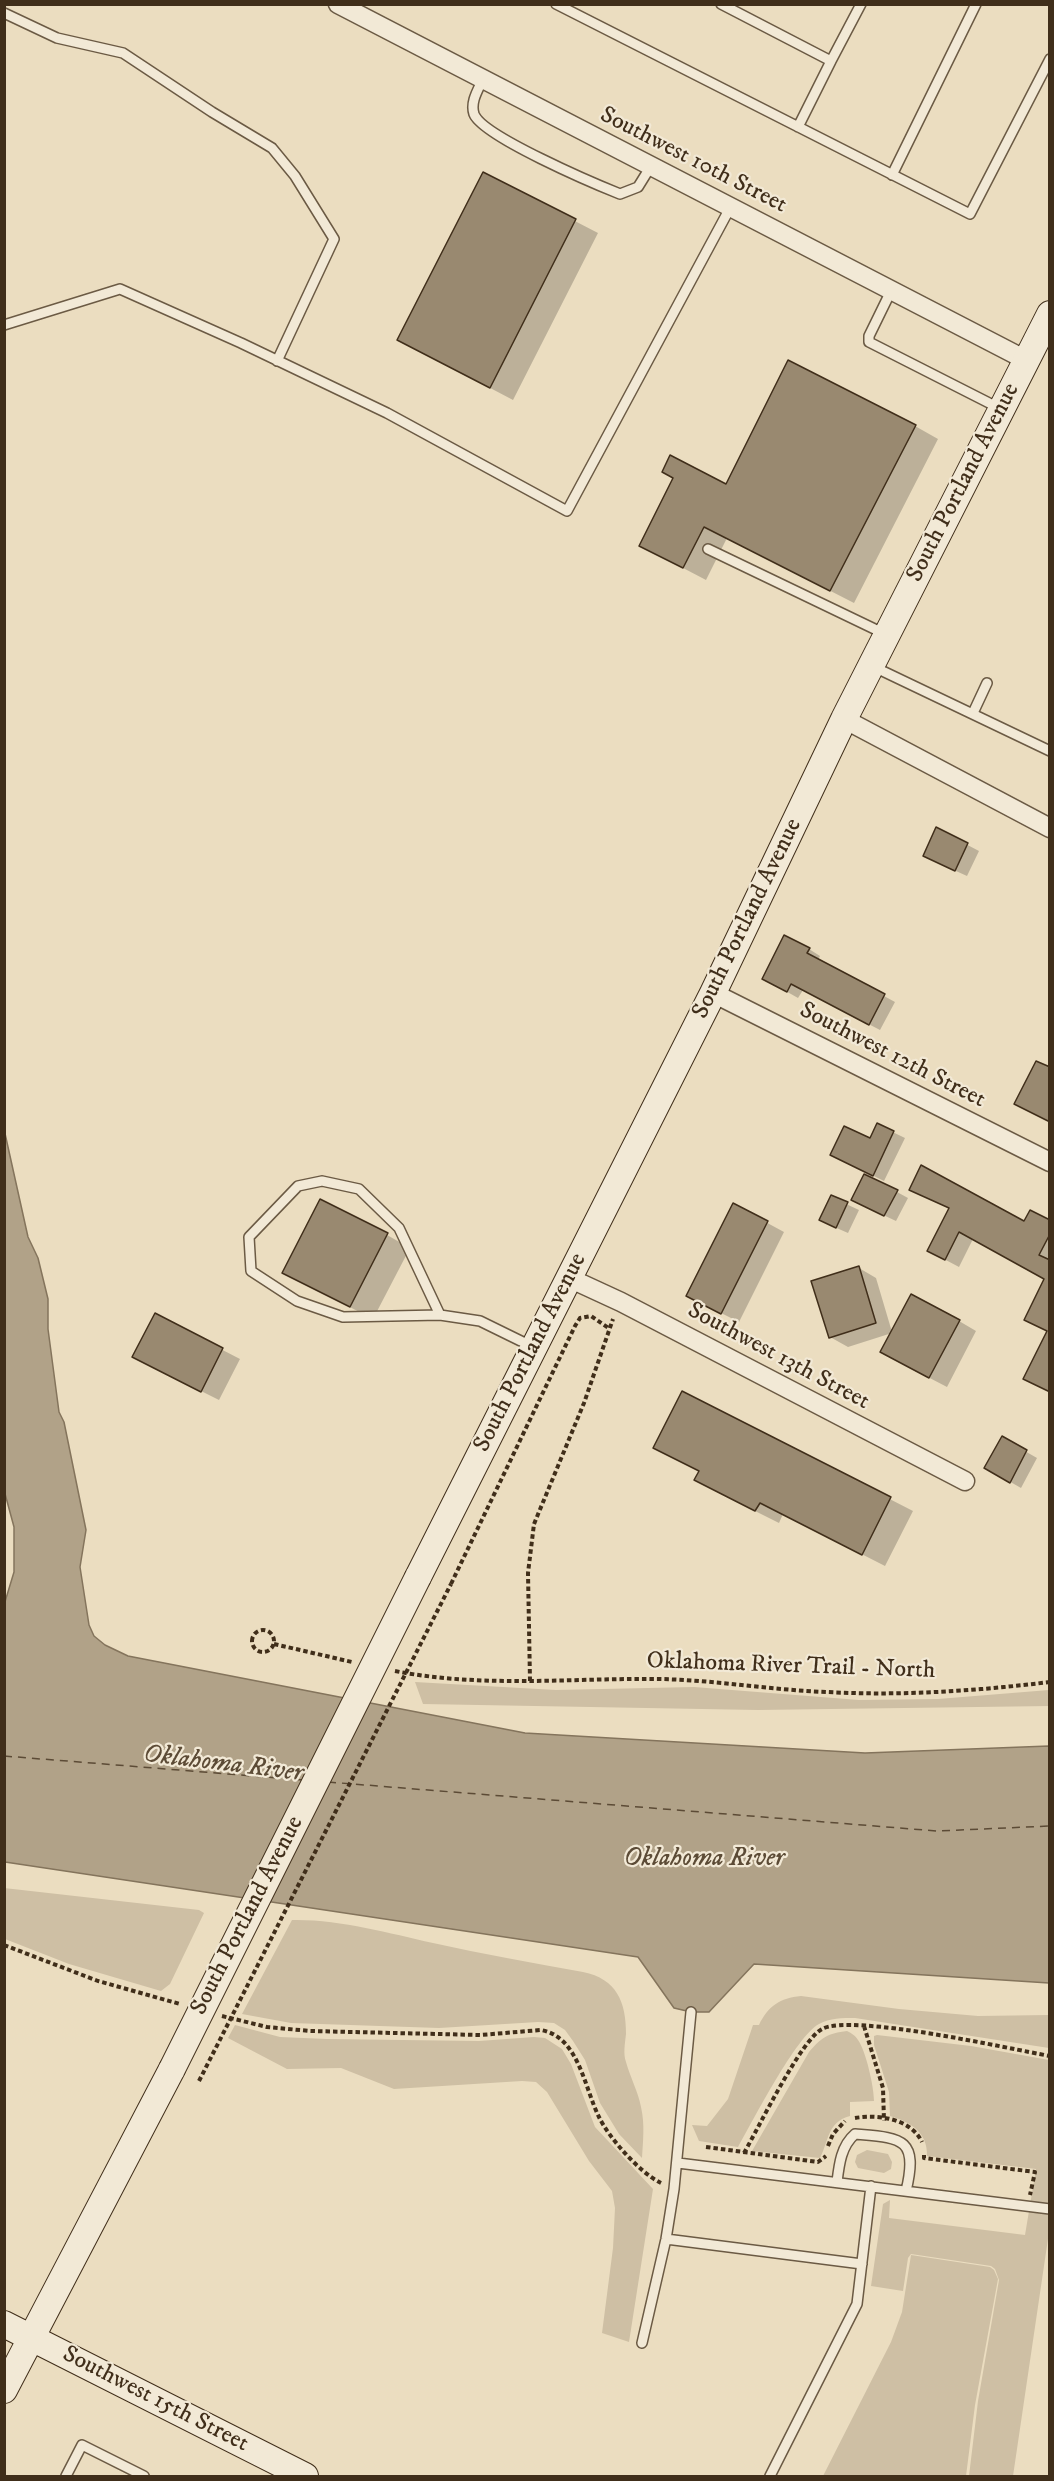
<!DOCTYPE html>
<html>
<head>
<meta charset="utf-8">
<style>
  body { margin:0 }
  #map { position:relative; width:1054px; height:2481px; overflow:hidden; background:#ebddc0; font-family:"IM FELL DW Pica",serif }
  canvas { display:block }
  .frame { position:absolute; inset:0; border:6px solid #402e1a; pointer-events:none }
</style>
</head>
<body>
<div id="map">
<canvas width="1054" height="2481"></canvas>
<div class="frame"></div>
</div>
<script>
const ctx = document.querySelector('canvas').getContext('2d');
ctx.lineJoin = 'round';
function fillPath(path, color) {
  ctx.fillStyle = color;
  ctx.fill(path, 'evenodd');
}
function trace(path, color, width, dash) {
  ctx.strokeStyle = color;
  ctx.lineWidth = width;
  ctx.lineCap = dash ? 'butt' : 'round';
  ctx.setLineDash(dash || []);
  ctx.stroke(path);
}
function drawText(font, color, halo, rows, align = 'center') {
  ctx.font = font + ' "IM FELL DW Pica",serif';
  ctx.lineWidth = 4.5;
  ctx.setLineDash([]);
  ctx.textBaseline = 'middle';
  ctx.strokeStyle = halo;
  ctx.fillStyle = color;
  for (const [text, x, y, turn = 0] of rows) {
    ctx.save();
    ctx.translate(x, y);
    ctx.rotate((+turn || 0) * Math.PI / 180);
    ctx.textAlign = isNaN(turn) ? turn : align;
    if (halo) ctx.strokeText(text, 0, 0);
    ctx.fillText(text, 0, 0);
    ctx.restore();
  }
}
fillPath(new Path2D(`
  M415,1682l141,8 138,-3 165,13 79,-1 111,-9 1,16 -292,4 -335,-6z
  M4,1888l195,22 5,3 -34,71 -9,7 -92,-27 -64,-25z
  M292,1920c47,-1 96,13 141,23 50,11 100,20 150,29 34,7 43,30 43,62 -1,9 -3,20 0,28 4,15 12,29 15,45 4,17 2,34 1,51l-23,-24 -19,-31 -15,-43 -12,-19 -8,-11 -11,-7 -16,-1 -99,6 -148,-5 -49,-9z
  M801,1996l98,13 79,7 71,-1v33l-194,-30c-13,0 -25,0 -36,6 -23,12 -66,97 -81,123l-39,-6 -7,-16 15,1 21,-27 25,-74h6c9,-19 21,-27 42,-29z
  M235,2025l45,12 47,2 152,2 55,-4 11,1 17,11 9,15 24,63 58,62 -24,153 -27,-9 11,-85 2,-40 -3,-17 -23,-30 -42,-69 -11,-10 -14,-1 -128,8 -53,-21 -54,1 -59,-31z
  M847,2031c4,2 8,4 11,9 8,11 16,47 16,61l-24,1v14c-23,6 -21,25 -30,42l-68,-7 57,-99c12,-14 19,-19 38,-21z
  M877,2035l94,11 78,14v172l-36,244h-44l9,-75 21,-121 -4,-11 -4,-3 -80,-12 -3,4 -5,33 -32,-5 12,-82 7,-4 -1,18 136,17 11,-66 -109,-13c1,-24 -17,-34 -37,-40l-1,-24 -15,-47v-9z
  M867,2150l21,4 4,8 -1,7 -7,4 -26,-5 -3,-6 2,-7z
  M911,2255l79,12 4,3 4,9 -23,126 -9,71h-143l68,-134 11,-30z`), '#cebfa4');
const water = new Path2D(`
  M4,1129l24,108 10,21 10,41v30l11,83 5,10 22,108 -6,37 9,58 5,11 11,9 23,11 397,77 340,20 184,-7v237l-295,-19 -45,48h-18l-17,-4 -36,-51 -633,-95 -1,-257 10,-33v-45l-10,-37z`);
fillPath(water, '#b1a288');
trace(water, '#84745c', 1.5);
fillPath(new Path2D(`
  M484,174l114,59 -85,167 -114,-60z
  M915,426l23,13 -84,164 -127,-65 -21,42 -65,-34 86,-60z
  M937,829l42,22 -12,25 -31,-14z
  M809,949l11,7 -2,4 77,42 -15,28 -77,-40 -5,8 -23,-13z
  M878,1125l27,13 -21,43 -41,-20 27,-21z
  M897,1192l11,6 -12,23 -32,-15z
  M831,1197l28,13 -11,23 -16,-7z
  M925,1197l100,26 25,-1v59l-77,-42 -14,28 -17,-9 8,-49z
  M734,1205l50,27 -45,90 -34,-17z
  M387,1235l23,13 -37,71 -66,-34z
  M859,1268l17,10 16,54 67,-11 17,10 -29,56 -48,-25 -7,-29 -44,14 -18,-10z
  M155,1315l85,44 -21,41 -68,-34z
  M683,1393l230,118 -28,55 -102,-52 -4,9 -60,-30 -23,-13 4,-8 -45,-24z
  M1002,1438l35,20 -16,30 -35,-20z`), '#0003');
trace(new Path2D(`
  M4,1756l299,24
  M328,1782l609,49 113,-5`), '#5c4b36', 1.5, [8, 6]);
const building = new Path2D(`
  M483,172l93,47 -86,169 -93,-48z
  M788,360l128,65 -86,166 -126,-64 -21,41 -44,-22 34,-68 -11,-6 8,-17 56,29z
  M936,827l32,16 -13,28 -32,-15z
  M784,935l26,13 -3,5 78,41 -16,31 -78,-41 -4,8 -25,-13z
  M1036,1061l14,6v55l-36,-18z
  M877,1123l17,8 -21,45 -43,-21 14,-29 26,12z
  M921,1165l103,56 6,-11 20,10v14l-11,21 11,5v132l-27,-13 24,-48 -23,-11 20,-41 -85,-47 -14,28 -18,-9 22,-43 -40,-18z
  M864,1174l34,16 -14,26 -33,-16z
  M831,1195l17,7 -12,26 -17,-8z
  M320,1199l68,34 -38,74 -68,-34z
  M733,1203l35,18 -47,93 -35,-18z
  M859,1266l17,57 -47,15 -18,-57z
  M911,1294l49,26 -31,58 -49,-26z
  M155,1313l68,35 -22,44 -69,-35z
  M682,1391l209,106 -29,58 -102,-52 -5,8 -61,-31 5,-9 -46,-23z
  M1002,1436l25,14 -17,33 -26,-15z`);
fillPath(building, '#998970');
trace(building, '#402e1a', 1.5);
const service = new Path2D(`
  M556,4l414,210 80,-155
  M721,4l110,57 30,-57
  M4,13l53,25 66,15 89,59 60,36 23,28 39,63 -57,122
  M483,79c-5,11 -13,23 -9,35 8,22 121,70 146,80l18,-7 13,-21
  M798,127l33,-66
  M892,175l84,-171
  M891,291l-22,45v6l130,66
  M4,325l116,-36 121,54 146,70 180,98 163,-303
  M708,549l177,85
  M872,666l178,85
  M973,713l14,-30
  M440,1315l-41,-87 -40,-39 -37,-8 -24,5 -49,51 2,34 46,30 46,16 97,-2 40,6 51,25
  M678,2163l372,46
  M837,2182c2,-17 4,-36 18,-48 46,4 64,3 51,57
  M666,2239l196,25
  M642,2343l24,-104 8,-50 17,-177
  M66,2476l16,-31 62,31
  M770,2476l87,-172 14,-118`);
const minor = new Path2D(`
  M338,4l688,356
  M844,719l206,109
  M713,993l337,169
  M569,1278l52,24 344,179`);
const secondary = new Path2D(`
  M418,1577l295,-584 131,-274 206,-405
  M4,2324l301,152
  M4,2390l168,-321`);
trace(service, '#6b5a44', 12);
trace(minor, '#6b5a44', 21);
trace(secondary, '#402e1a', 28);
trace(new Path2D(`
  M451,1584l124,-258 5,-8 11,-2 19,13
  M252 1641a11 11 0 1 1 22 0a11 11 0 1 1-22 0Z
  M274,1644l78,18
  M395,1671c86,17 176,7 264,8 56,1 112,11 168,13 74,4 149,-1 223,-10
  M530,1681l-2,-108 6,-49 50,-121 29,-84
  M4,1945l94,36 82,23
  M222,2016l45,11 43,4 170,4 61,-5c38,7 43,57 58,87 10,21 41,56 62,66
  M864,2026l19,62 1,33
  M855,2118c24,-4 56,1 67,24
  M828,2146l5,-12 12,-13
  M706,2147l112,15 8,-6
  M744,2153c15,-26 57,-113 78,-124 30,-16 188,20 228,27
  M924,2155v3l111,14 -5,23`), '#402e1a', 4, [4.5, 3]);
trace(service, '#f2e9d6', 9);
trace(minor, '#f2e9d6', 18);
trace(secondary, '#f2e9d6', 26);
const secondaryBridge = new Path2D(`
  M172,2069l246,-492`);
trace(secondaryBridge, '#402e1a', 28, []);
trace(new Path2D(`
  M199,2081l252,-497`), '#402e1a', 4, [4.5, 3]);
trace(secondaryBridge, '#f2e9d6', 26);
drawText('24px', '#402e1a', '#f2e9d6', [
  ["Southwest 10th Street",693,161,27],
  ["South Portland Avenue",964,483,-63],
  ["South Portland Avenue",748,919,-64],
  ["Southwest 12th Street",892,1056,27],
  ["South Portland Avenue",531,1353,-63],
  ["Southwest 13th Street",778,1357,28],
  ["Oklahoma River Trail - North",791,1667,2],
  ["South Portland Avenue",248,1916,-63],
  ["Southwest 15th Street",155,2400,27]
]);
drawText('italic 26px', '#5c4b36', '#f2e9d6', [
  ["Oklahoma River",223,1765,7],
  ["Oklahoma River",704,1860]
]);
</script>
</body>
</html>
